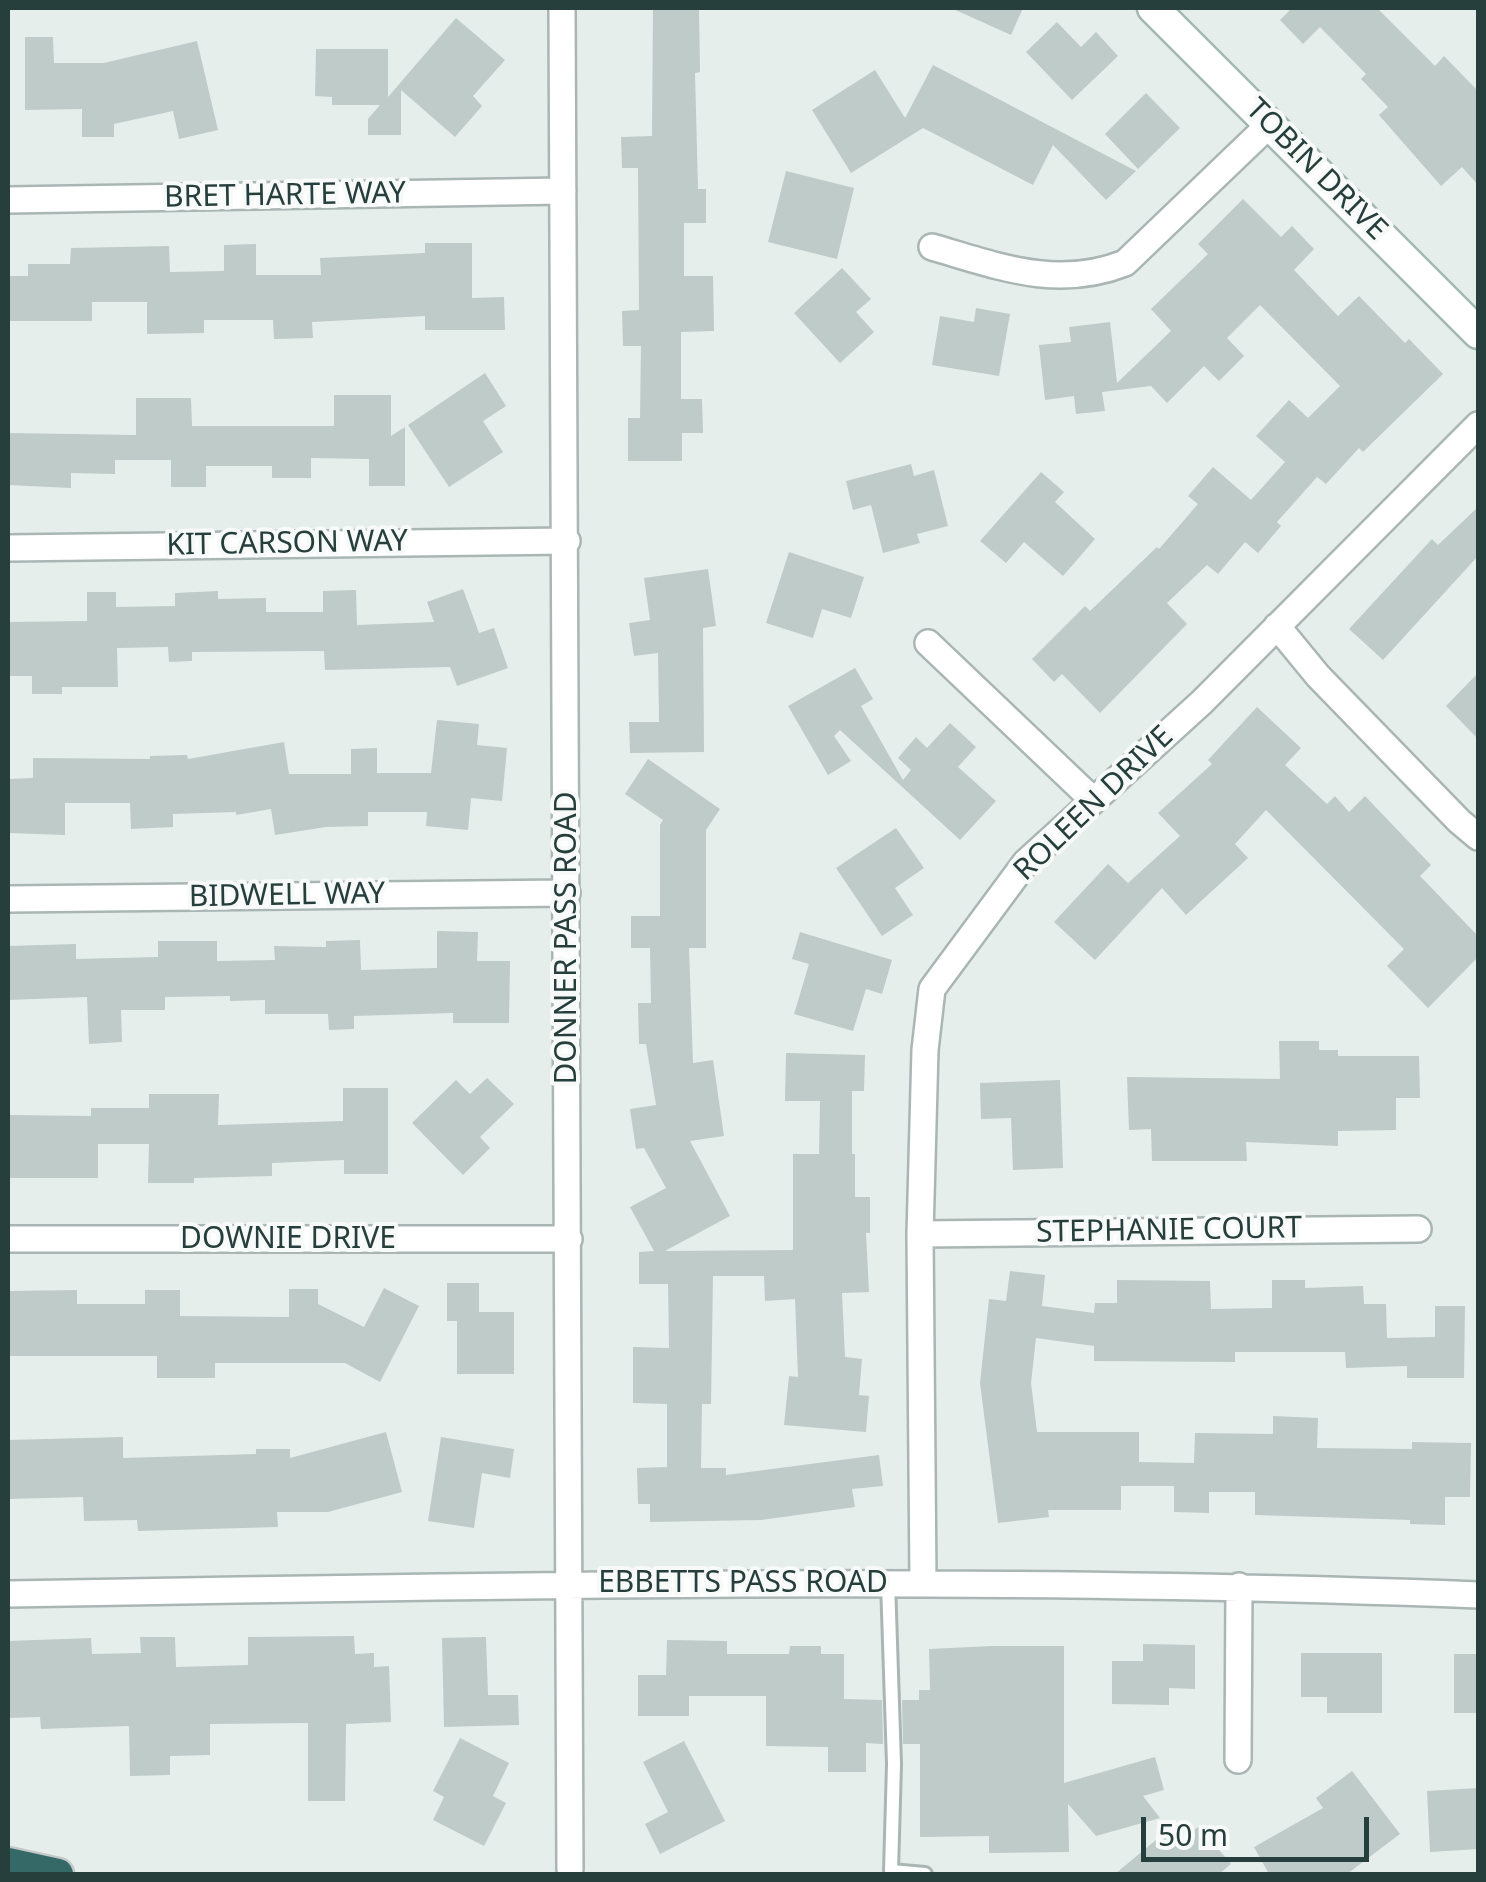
<!DOCTYPE html>
<html>
<head>
<meta charset="utf-8">
<style>
  body { margin:0 }
  #map { position:relative; width:1486px; height:1882px; overflow:hidden; background:#e6eeec; font-family:"Noto Sans",sans-serif }
  canvas { display:block }
  .frame { position:absolute; inset:0; border:10px solid #263f3c; pointer-events:none }
  .scale { position:absolute; left:1141px; top:1817px; width:228px; height:45px; box-sizing:border-box; border:5px solid #263f3c; border-top:0; padding-left:12px; font-size:30px; line-height:35px; white-space:nowrap; color:#263f3c; -webkit-text-stroke:8px #f7faf9; paint-order:stroke }
</style>
</head>
<body>
<div id="map">
<canvas width="1486" height="1882"></canvas>
<div class="frame"></div>
<div class="scale">50 m</div>
</div>
<script>
const ctx = document.querySelector('canvas').getContext('2d');
ctx.lineJoin = 'round';
function fillPath(path, color) {
  ctx.fillStyle = color;
  ctx.fill(path, 'evenodd');
}
function trace(path, color, width, dash) {
  ctx.strokeStyle = color;
  ctx.lineWidth = width;
  ctx.lineCap = dash ? 'butt' : 'round';
  ctx.setLineDash(dash || []);
  ctx.stroke(path);
}
function drawText(font, color, halo, rows, align = 'center') {
  ctx.font = font + ' "Noto Sans",sans-serif';
  ctx.lineWidth = 8;
  ctx.setLineDash([]);
  ctx.textBaseline = 'middle';
  ctx.strokeStyle = halo;
  ctx.fillStyle = color;
  for (const [text, x, y, turn = 0] of rows) {
    ctx.save();
    ctx.translate(x, y);
    ctx.rotate((+turn || 0) * Math.PI / 180);
    ctx.textAlign = isNaN(turn) ? turn : align;
    if (halo) ctx.strokeText(text, 0, 0);
    ctx.fillText(text, 0, 0);
    ctx.restore();
  }
}
fillPath(new Path2D(`
  M653,8h46l1,64 -5,1 3,116h8v34h-22v53h29l1,55 -33,1v67h21l1,34h-21v28h-54v-43h12l1,-72h-18l-1,-35 17,-1 -1,-142h-16l-1,-31 31,-1z
  M951,8h72l-12,27z
  M1292,8h85l58,58 9,-10 34,35v94l-16,-18 -21,19 -62,-71 9,-8 -27,-28 5,-5 -46,-47 -17,17 -23,-24z
  M456,18l49,42 -32,36 9,10 -27,31 -54,-47v45h-33v-16l12,-14h-48v-8l-17,-1 1,-47h72v48z
  M1057,22l24,25 15,-15 22,24 -46,44 -46,-48z
  M25,37h28l1,26h50l93,-22 21,89 -39,9 -6,-28 -59,13v13h-32v-28l-57,1z
  M933,65l52,27 151,79 -30,29 -53,-55 -20,40 -110,-57 -72,45 -39,-63 63,-40 30,48z
  M1146,93l34,35 -42,41 -33,-35z
  M786,171l68,17 -17,71 -69,-17z
  M1243,199l38,38 11,-11 22,23 -20,21 44,46 21,-20 46,47 4,-4 34,35 -80,78 -4,-4 -33,36 -9,-7 -40,45 4,4 -23,27 -13,-11 -27,32 -11,-9 -40,38 20,21 -87,89 -38,-39 -8,8 -22,-23 53,-53 5,5 67,-64 2,2 39,-45 -10,-8 25,-29 38,33 34,-38 -29,-26 33,-36 19,18 32,-32 -80,-81 -33,33 17,18 -25,25 -15,-15 -37,37 -16,-17 -49,6 3,19 -29,3 -2,-18 -29,4 -6,-55 32,-3 -2,-15 41,-5 7,61 54,-52 -20,-22 57,-55 -10,-10z
  M425,243h47v55l32,-1 1,33h-80v-14l-113,6 1,16 -39,1 -1,-19h-69v13l-57,1v-32h-55v19h-84v-45h20v-12h42l1,-16 98,-2 1,26 54,-1v-26l32,-1v31h65l-1,-17 105,-5z
  M842,268l29,31 -15,13 18,20 -34,31 -46,-50z
  M976,308l34,6 -11,62 -67,-11 8,-49 34,6z
  M485,373l21,33 -23,15 20,31 -54,35 -41,-62z
  M334,395h57v41l14,-9v59h-36v-27l-58,-1v20h-39v-12h-66v21h-35v-27h-56v14l-44,-1v15l-63,-3v-52l128,2v-37h55l1,28h142z
  M911,464l3,12 20,-6 14,56 -31,8 3,9 -37,10 -12,-48 -18,5 -7,-29z
  M1041,472l23,20 -9,10 40,37 -32,37 -39,-34 -18,21 -26,-22z
  M1478,507v49l-95,104 -34,-31 83,-90 6,6z
  M789,552l75,25 -13,41 -29,-9 -9,29 -47,-15z
  M708,569l8,57 -13,2 1,124 -74,1 -1,-31h30l-1,-69 -24,3 -5,-33 21,-3 -6,-42z
  M463,589l16,44 15,-5 14,40 -51,18 -7,-19 -125,3 -1,-19 -132,1v9l-23,1 -1,-15 -51,1 1,39h-56v7h-30v-18h-24v-54l79,-1v-29h29v15l59,-1v-13l43,-2v8l48,-1v14h57v-21l33,-1 1,35 77,-3 -7,-20z
  M855,668l18,31 -12,7 42,74 8,-10 -13,-12 18,-21 11,11 23,-25 26,24 -18,20 38,34 -36,39 -120,-110 -6,6 17,25 -23,14 -40,-69z
  M1478,673v66l-32,-33z
  M1257,707l44,41 -16,17 42,39 8,-8 14,16 16,-16 66,69 -11,11 58,60v21l-50,51 -41,-42 17,-17 -138,-139 -31,34 13,14 -62,57 -24,-27 -67,72 -41,-38 54,-58 20,19 52,-47 -22,-23 54,-49 -4,-4z
  M437,720l42,4 -2,21 30,3 -5,53 -31,-3 -3,32 -42,-4 1,-14h-59v14l-42,1 -51,8 -4,-26 -35,6v-3l-63,2v13l-42,2 -1,-26h-65v32l-57,-2v-54l25,-1v-20l117,1v-3l37,-1 1,4 96,-17 5,32h62v-25l26,-1v25h54z
  M648,759l72,50 -14,21v118h-17l4,115 20,-3 11,76 -34,5 40,75 -65,35 128,-1v-96h26l1,-53h-35l1,-48 79,2 -1,36h-12v63h3v43h15v36h-4l3,59 -27,1 3,64 17,2 -3,36 10,1 -3,36 -82,-7 5,-49 9,1 -3,-78 -30,2 -1,-25h-51l-2,128h-9l-1,64h25v7l153,-20 4,31 -31,3 3,18 -94,13 -111,2v-18h-12l-1,-36 30,-1v-63l-34,-1v-56l36,1 -1,-64h-29v-32l15,-1 -24,-44 36,-19 -22,-40 -8,1 -6,-40 26,-4 -10,-61h-7l-1,-41h13l-1,-55h-19v-32h29v-91l3,-5 -38,-26z
  M896,828l28,40 -29,20 18,27 -31,21 -46,-68z
  M437,931l41,1 -1,29h33l-1,62h-56v-10l-99,3v13l-25,1 -1,-16h-63v-14l-35,1v-5l-65,1v13h-44l1,32 -33,2 -2,-47 -79,3v-54l68,-2v15l82,-2v-16h59v20l58,-1 -1,-14 52,1v-6l34,-1 1,30 76,-2z
  M800,932l92,28 -10,34 -16,-5 -13,42 -59,-17 15,-50 -17,-5z
  M1279,1041h40v9h19v6h81l1,42h-24v32l-58,1v15l-92,-4 1,19h-95l-1,-32 -22,1 -2,-53 153,2z
  M487,1078l27,26 -34,33 10,11 -27,27 -51,-52 44,-43 14,14z
  M1060,1080l3,88 -50,2 -2,-52 -30,1 -1,-36z
  M343,1088h45v86h-44v-14l-72,3v13l-78,2v5h-46l1,-39h-51v34h-90v-63l83,1v-8h58v-14h70l-1,31 125,-4z
  M1010,1271l35,4 -3,31 52,7 1,-10h22v-23l93,1 1,28 61,-1v-28h33v8l58,-2 1,18h22l1,34 48,-1v-31h30l-1,72h-57v-12l-61,2 -1,-16h-110v10l-141,-1v-15l-58,-8 -5,45 6,49h102v30l55,1 1,-30 78,1v-18l45,2 -1,30 95,1v-7l59,1 -1,54h-25v28l-35,-1v-4l-155,-5v-23h-46v21l-35,-1v-26h-53v24h-73l1,7 -51,6 -18,-140 9,-84 17,2z
  M447,1283h32v29h35v62h-57v-53h-10z
  M384,1288l35,18 -39,76 -35,-19h-130v15h-58v-22h-149v-65l69,-1v14h68v-14h35v26l109,1v-28h29v15l46,23z
  M386,1432l16,60 -74,20h-51l1,15 -140,4 -1,-11 -53,1 -1,-24 -75,2v-59l115,-3v21l133,-4v-5h34v9z
  M441,1437l73,12 -4,29 -28,-5 -8,55 -46,-7z
  M354,1636l1,18 19,-1v14l15,-1 2,56 -45,2 -1,77h-37v-78l-98,1v31l-40,1v19l-40,1 -1,-50 -88,3 -1,-12 -32,1v-77l83,-3 1,16 49,-1 -1,-16h35l1,30 72,-2v-28z
  M486,1637l2,58h30l1,30 -75,2 -2,-89z
  M667,1640l60,1v13h62l1,-8h31v8h23v45l38,1 1,44 -17,-1v29h-38v-25l-62,-1v-50h-77v20h-51v-41h28z
  M1143,1644l52,1v44l-26,-1v17l-57,-1v-43h31z
  M992,1646h72v137l91,-26 9,33 -21,6 17,22 -64,18 -28,-32 1,48 -80,1v-17l-69,1v-93h-17l-1,-44h17v-10h11l-1,-41z
  M1301,1653h81v60h-55v-16h-26z
  M1454,1654h24v59h-24z
  M460,1738l49,25 -16,33 13,7 -22,43 -51,-26 11,-23 -11,-6z
  M684,1741l41,80 -65,33 -15,-30 23,-12 -25,-50z
  M1352,1771l48,63 -53,40h-78l-15,-27 69,-39 -7,-10z
  M1478,1788v61l-48,3 -3,-61z
  M1174,1825l5,18 20,-17 32,38 -12,10h-104z`), '#becbc8');
const lane = new Path2D(`
  M888,1582l6,182 -3,107 34,3`);
const street = new Path2D(`
  M562,8l8,1861
  M8,200l555,-9
  M932,247c66,19 125,43 193,16l145,-139
  M8,548l559,-7
  M1277,626l41,50 141,145 19,16
  M928,643l165,157
  M8,899l559,-6
  M920,1234l498,-5
  M8,1239h561
  M923,1582l-3,-348 5,-184 7,-61 94,-127 176,-160 276,-277
  M8,1594c490,-9 980,-18 1470,1
  M1238,1760l1,-174`);
const secondary = new Path2D(`
  M1153,8l325,325`);
const highway = new Path2D(`
  M8,1863l50,11`);
trace(lane, '#a9b6b4', 18);
trace(street, '#a9b6b4', 30);
trace(secondary, '#a2b6b2', 35);
trace(highway, '#c2c9c8', 35);
trace(lane, '#fff', 12);
trace(street, '#fff', 25);
trace(secondary, '#fff', 30);
trace(highway, '#346967', 30);
drawText('30px', '#263f3c', '#f7faf9', [
  ["TOBIN DRIVE",1316,170,45],
  ["BRET HARTE WAY",285,196,-1],
  ["KIT CARSON WAY",287,544,-1],
  ["ROLEEN DRIVE",1094,804,-44],
  ["BIDWELL WAY",287,896,-1],
  ["DONNER PASS ROAD",567,938,-90],
  ["STEPHANIE COURT",1169,1231,-1],
  ["DOWNIE DRIVE",288,1239],
  ["EBBETTS PASS ROAD",743,1583]
]);
</script>
</body>
</html>
